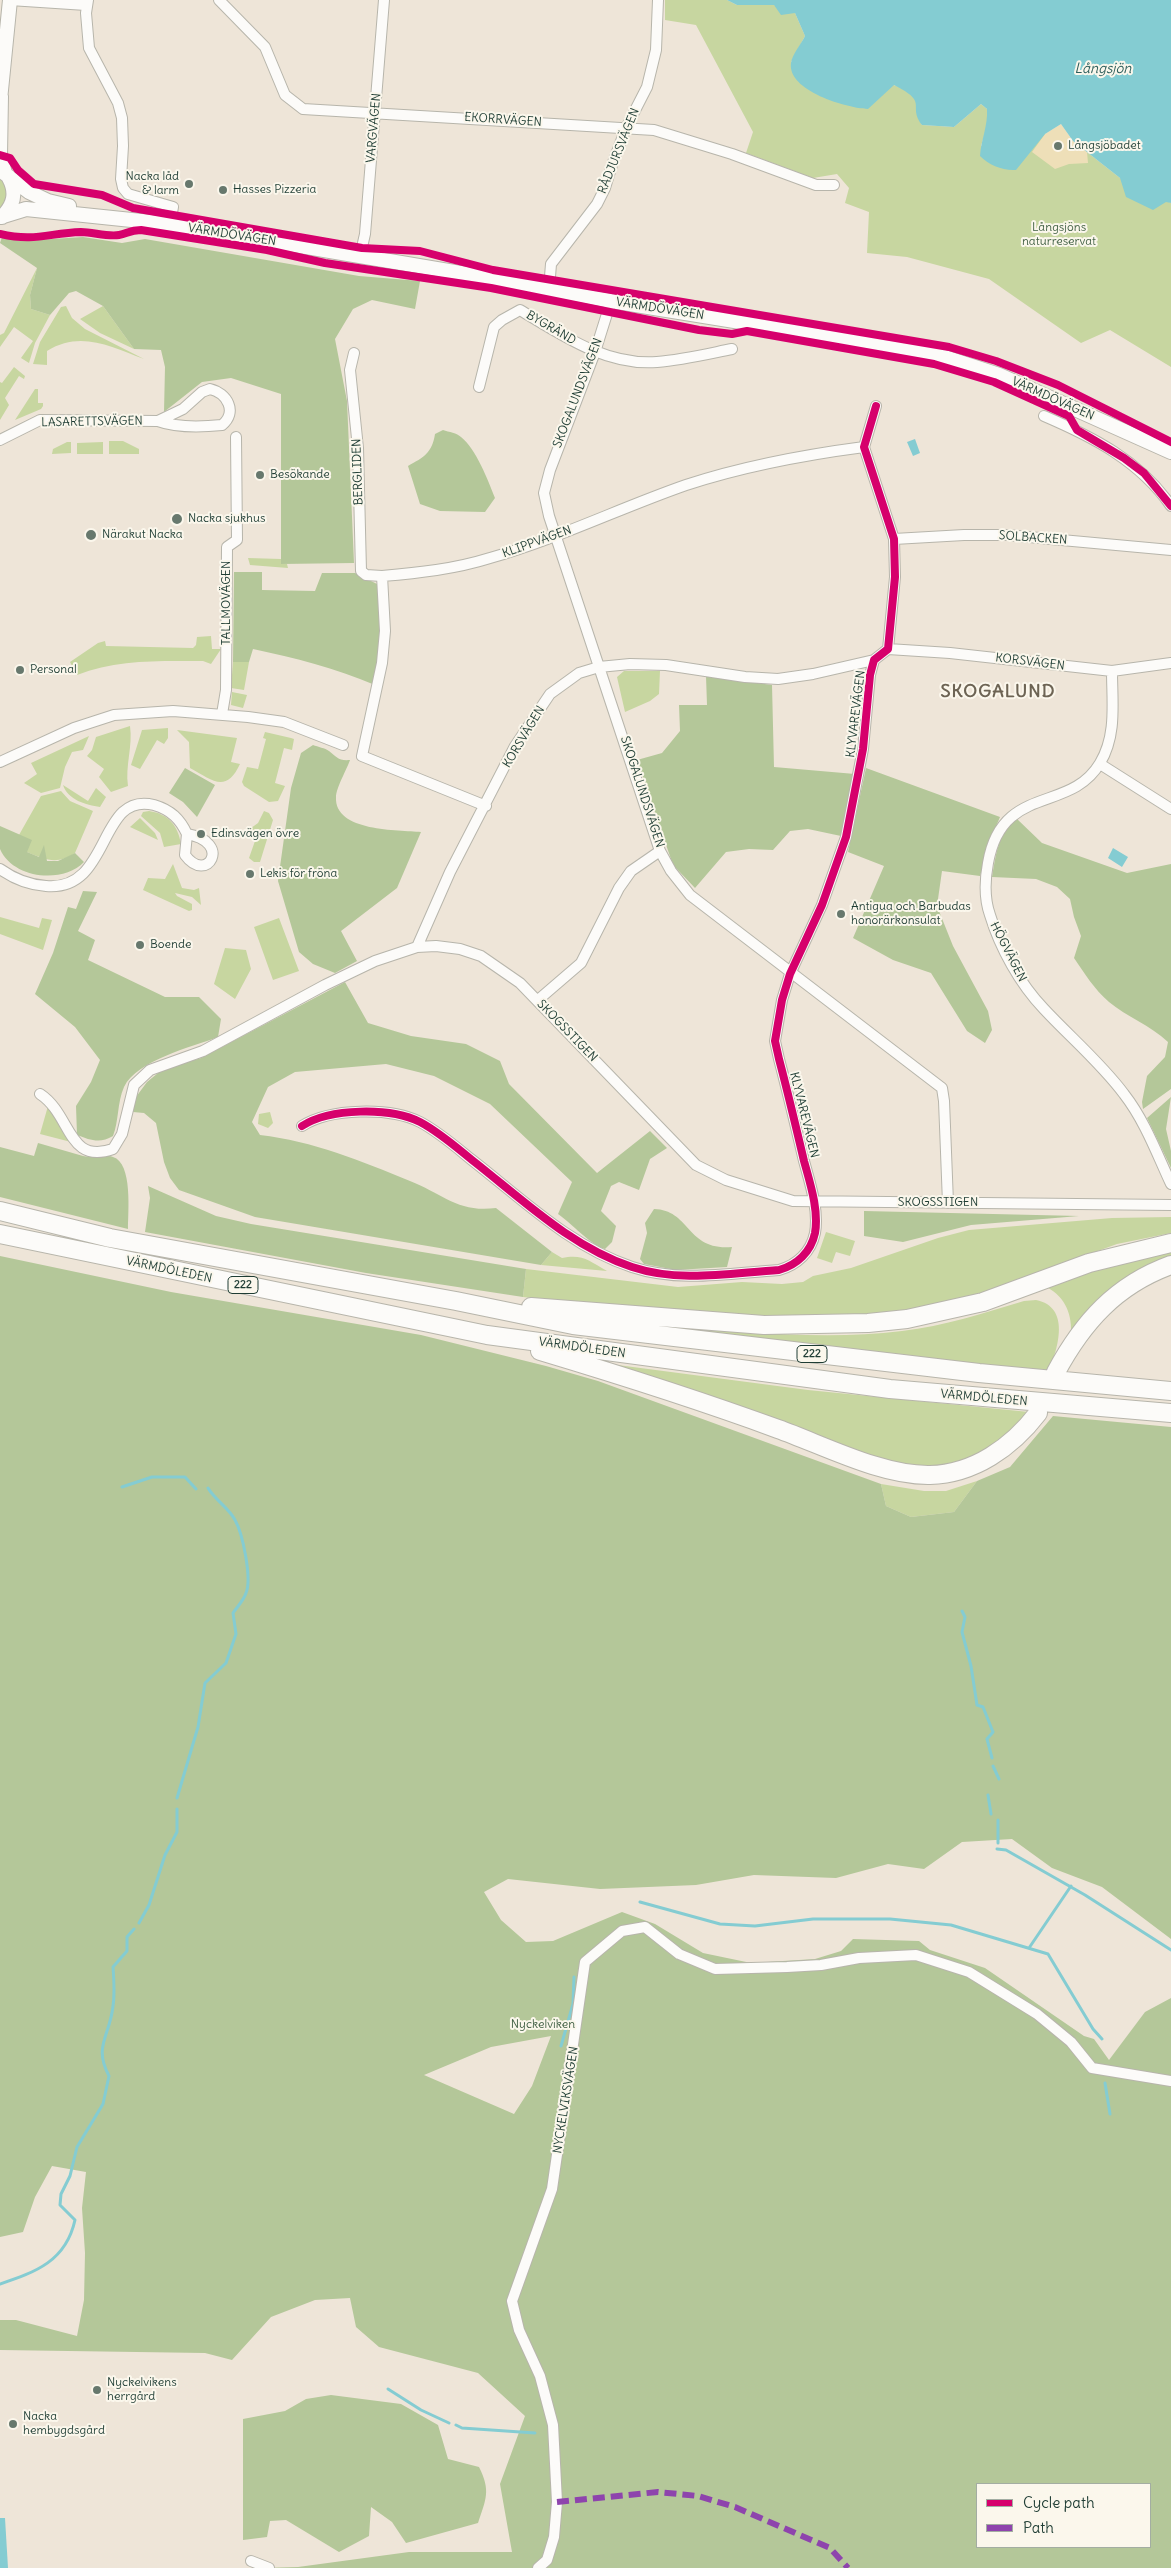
<!DOCTYPE html>
<html>
<head>
<meta charset="utf-8">
<style>
  body { margin:0 }
  #map { position:relative; width:1171px; height:2568px; overflow:hidden; background:#eee5d8; font-family:Delius,sans-serif }
  canvas { display:block }
  .legend { position:absolute; left:976px; top:2483px; width:175px; height:65px; box-sizing:border-box; background:#fbf7ec; border:1px solid #a3ada2; margin:0; padding:6px 9px; list-style:none; font-size:15px; color:#1f3d34 }
  .legend li { display:flex; align-items:center; gap:10px; height:25px }
  .legend b { width:25px; border:1px solid #a3ada2 }
</style>
</head>
<body>
<div id="map">
<canvas width="1171" height="2568"></canvas>
<ul class="legend">
<li><b style="height:6px;background:#d6006c"></b>Cycle path</li>
<li><b style="height:6px;background:#8e44ad"></b>Path</li>
</ul>
</div>
<script>
const ctx = document.querySelector('canvas').getContext('2d');
ctx.lineJoin = 'round';
function fillPath(path, color) {
  ctx.fillStyle = color;
  ctx.fill(path, 'evenodd');
}
function trace(path, color, width, dash) {
  ctx.strokeStyle = color;
  ctx.lineWidth = width;
  ctx.lineCap = dash ? 'butt' : 'round';
  ctx.setLineDash(dash || []);
  ctx.stroke(path);
}
function drawText(font, color, halo, rows, align = 'center') {
  ctx.font = font + ' Delius,sans-serif';
  ctx.lineWidth = 4;
  ctx.setLineDash([]);
  ctx.textBaseline = 'middle';
  ctx.strokeStyle = halo;
  ctx.fillStyle = color;
  for (const [text, x, y, turn = 0] of rows) {
    ctx.save();
    ctx.translate(x, y);
    ctx.rotate((+turn || 0) * Math.PI / 180);
    ctx.textAlign = isNaN(turn) ? turn : align;
    if (halo) ctx.strokeText(text, 0, 0);
    ctx.fillText(text, 0, 0);
    ctx.restore();
  }
}
fillPath(new Path2D(`
  M665,0h62l10,5h37l21,8 10,23 -14,26c26,6 101,17 120,31 10,9 4,22 11,32l32,2 27,-23 6,5 1,14 -7,23 64,-12 42,18 33,26 51,25v164l-61,-37 -29,13 -92,-64 -82,-22 -40,-4 2,-41 -24,-9 4,-15 -12,-14 -24,4 -67,-25 7,-21 -57,-107 -31,-5z
  M0,176c8,13 11,21 0,33z
  M37,268l-7,27 1,14 19,6 -15,28 -6,20 -8,-5 12,-17 -19,-14 -14,20v-12l4,-2z
  M66,306l6,12 13,11 59,30c-33,-12 -63,-29 -97,-8v14l-14,-1 7,-22 21,-35z
  M103,306l31,43 -34,-16 -20,-14z
  M14,367l11,9 -1,3 -5,-3 -14,22 4,7 -9,15v-38l2,1z
  M35,389h3v14h5v3l-2,3 -26,11z
  M109,441h14l16,8v5h-30z
  M67,442h4v11l-19,1 1,-5z
  M103,442v12h-26v-11z
  M248,558l33,1v5h6l1,4 -38,-3z
  M211,636l1,13h9l-10,15 -8,-3c-43,0 -86,-2 -126,14l-7,-13 28,-19 7,-2 1,5 87,2 3,-3 1,-8z
  M233,662h16l-5,28 -13,-2z
  M624,671h36l-1,23 -9,7 -25,11 -8,-35z
  M232,692l15,3 -4,13 -12,-3z
  M130,726c3,20 -5,40 -2,60l-17,6 -12,-15 5,-8 -17,-13 5,-6 4,-13z
  M168,728v10l-4,6 -7,-4 -17,29 -9,-4 11,-35z
  M177,730l60,8 -6,24 9,2c-14,30 -28,16 -50,4l-1,-26z
  M265,732l26,6 3,1 -2,11 -8,-2 -9,35 10,3 -7,15 -9,1 -25,-16 -2,-4 5,-15 11,2 8,-30 -3,-1z
  M89,736l-6,14 -11,2 -7,15 -5,21 -19,5 -17,-10 13,-9 -6,-11z
  M63,785l25,16 8,-13 10,9 -6,10c-14,-2 -32,-7 -37,-22z
  M61,791l9,10 23,10 -18,42c-18,12 -29,7 -48,-1l-8,-17 22,-39z
  M149,811c20,3 29,15 32,33l-17,3 -4,-14 -19,-17 2,-4z
  M264,811l5,2 4,7 -13,42h-6l-5,-4 6,-17 -6,-4 -2,-6 11,-8z
  M140,818l15,15 3,7 -28,-13z
  M173,864l9,24 12,2 5,-2 2,17 -9,-8 -17,-4 2,3 15,8v6l-3,1 -46,-21 5,-12 17,1z
  M0,917l39,11 3,-10 10,2 -9,30 -43,-16z
  M279,918l20,53 -26,9 -19,-53z
  M225,948l21,2 5,19 -16,30 -21,-15z
  M48,1106l23,36 -31,-8z
  M270,1112l3,11 -5,5 -10,-4 1,-10z
  M1171,1217v16l-54,11 -137,50 -73,17 -43,5 -80,2 -203,-14 -58,-7 3,-28 152,18 64,-5 40,2 21,-2 10,-6 38,-8 87,-30 31,-8 143,-12z
  M826,1232l29,9 -5,15 -14,-4 -4,11 -15,-5z
  M1171,1250v8l-100,74c1,-20 -8,-38 -27,-46l45,-16z
  M552,1252l10,6c21,-4 27,3 45,13l-66,-6z
  M1036,1300c35,7 22,48 13,71 -132,-12 -263,-25 -394,-47 82,7 165,17 247,7 42,-5 82,-18 122,-30z
  M610,1364l198,26 221,22c-51,56 -89,64 -161,43z
  M977,1481l-23,31 -43,5 -25,-11 -5,-22 43,7h22z`), '#c7d6a0');
fillPath(new Path2D(`
  M2,237l20,4 61,-4 39,6 23,-4 214,37 61,5 -5,28 -43,-9 -19,9 -18,30 12,62 7,162 -73,1v-170l-50,-16 -29,4 -38,30 1,-45 -4,-17 -27,-1 -31,-43 -27,-15 -7,2 -19,22 -19,-6 -1,-14 7,-27 -37,-25z
  M443,430c6,2 14,3 18,7 15,12 27,43 34,61l-10,14 -45,-1 -20,-7 -12,-38c16,-9 24,-13 27,-32z
  M234,572h28v18l53,1 7,-18h33l22,11c6,33 3,67 -2,101 -40,-17 -80,-27 -122,-36l-4,13h-16z
  M706,676l66,9 2,82 81,7 -14,62 -33,-7 -18,2 -17,19 -24,-1 -23,3 -31,36 -22,-23 -36,-105 25,-7 18,-22 -1,-26h28z
  M313,745c5,2 12,3 16,6 8,6 9,10 21,9 -3,9 -14,28 -14,37 -2,35 63,33 85,35l-24,56 -56,43 16,30 -22,12 -22,-9 -14,-12 -21,-71 13,-93 10,-35z
  M185,768l30,17 -18,32 -14,-15 -14,-9z
  M866,768l134,49 -10,24 -10,35 -38,-5 -5,35 16,40 35,65 4,19 -7,13 -18,-12 -36,-58 -38,-13 -40,-22 31,-72 -36,-14z
  M1016,818l26,25 85,30 44,-9v225l-28,20 -1,-7 5,-26 18,-19 3,-15c-18,-17 -41,-25 -59,-40 -15,-13 -24,-28 -35,-44l7,-22 -7,-19 -4,-18 -13,-12 -21,-8 -44,-2c4,-22 6,-44 24,-59z
  M0,826l32,14 -5,12 12,5 5,-12 3,16h11l17,-8 9,9c-21,22 -71,17 -84,-13 0,-6 0,-17 0,-23z
  M83,891l14,1 -19,39 17,9 -7,20 77,37h34l22,22 -3,18c-26,10 -81,23 -94,50 -7,16 -5,34 -11,49 -13,8 -23,4 -36,-1l-1,-29 15,-24 9,-22 -25,-33 -40,-33 18,-41 15,-46 8,2z
  M345,982l23,41 43,13 55,8 34,17 9,23 88,89 53,-42 17,17 -17,11 -11,31 -20,-8 -8,4 -10,25 15,15 -4,16 -7,7c-12,-2 -35,-27 -47,-35l14,-32 -82,-78 -56,-28 -48,-12 -91,8 -27,15 -16,35 8,13c53,6 101,26 150,46 33,13 48,32 86,27l56,44 -11,13 -286,-48 -76,-27 -9,-12 -6,-16 -8,-39 -12,-10 -11,-1 3,-15 11,-15 16,-13 38,-11z
  M1171,1097l-5,32 5,22v17l-24,-50z
  M38,1143c15,4 30,9 45,13 9,2 21,-2 30,1 20,6 15,56 15,72l-128,-32v-50l34,9z
  M148,1186l68,30 35,8 275,45 -3,28 -157,-24 -221,-41 5,-34z
  M654,1209c37,1 32,42 78,38l-5,20 -51,3 -32,-6 -4,-5 7,-26 -2,-10z
  M864,1211l215,5 -108,9 -68,17 -39,-6z
  M0,1256l171,36 250,43 125,31 52,15 283,103 5,22 25,11 43,-5 23,-31 33,-14 43,-51 118,11v512l-69,-52 -50,-19 -40,-29 -50,3 -38,27 -36,-5 -52,14 -82,-3 -58,10 -96,4 -92,-10 -24,13 17,28 25,22 27,-1 69,-29 33,12 48,29 48,10 64,-4 26,-8 12,-12 66,2 11,9 55,18 99,68 10,3 15,21 36,-48 26,-14v570h-910l37,-1 111,-15h103l-12,-68 25,-68 -47,-43 -99,-26 -23,-20 -6,-29 -35,2 -44,17 -39,43 -27,-7 -205,-3v-30h16l61,16 7,-36 1,-47 -3,-45 4,-36 -34,-6 -17,31 -12,35 -23,5zM551,2036l-19,50 -18,28 -90,-39 67,-28zM977,2484h173v63h-173z
  M331,2395l70,9 37,21 10,34 31,8c12,24 7,32 -1,56l-72,20 -14,-21 -21,-15 -2,29 -30,16 -53,-32 -16,1 -3,16 -24,3v-121l42,-8 21,-12z`), '#b4c799');
fillPath(new Path2D(`
  M1061,124l12,17 14,11 1,11 -19,1 -14,5 -23,-17 13,-18z`), '#eedfb8');
fillPath(new Path2D(`
  M727,0h444v203l-5,-1 -13,8 -27,-13 -6,-19 -47,-37 -12,-17 -16,10 -29,36c-13,1 -27,-5 -36,-14 1,-16 8,-30 7,-47l-6,-5 -27,23 -32,-2c-15,-20 8,-22 -28,-40l-26,24c-21,-1 -81,-18 -77,-46 1,-8 10,-19 14,-27l-10,-23 -14,2 -7,-10h-37z
  M915,439l5,14 -7,3 -6,-14z
  M1113,848l15,9 -6,10 -14,-9z
  M0,2518h5l3,50h-8z`), '#84ccd2');
trace(new Path2D(`
  M122,1487l30,-10h33l11,12
  M962,1611l3,6 -3,15 9,34 6,39 6,2 10,25 -6,7 5,19
  M993,1766l6,13
  M988,1795l3,19
  M177,1798l21,-71 7,-44 21,-20 10,-29 -3,-21c4,-6 11,-13 13,-20 6,-14 -3,-59 -11,-73 -6,-12 -20,-20 -27,-32
  M998,1843v-23
  M997,1849l9,1 79,45 86,55
  M640,1902l80,22 35,2 58,-7h77l61,6 97,29 45,75 9,10
  M139,1923l10,-18 16,-50 12,-23v-23
  M1029,1948l42,-62
  M561,2046l12,-42 1,-27
  M1105,2083l5,31
  M0,2284c36,-12 66,-23 75,-64l-15,-15 1,-11 9,-18 7,-29 26,-43 6,-28c-16,-30 1,-40 4,-70 2,-13 1,-26 0,-39l14,-16v-14l7,-8
  M388,2389l33,21 28,13
  M456,2425l6,3 73,5`), '#84ccd2', 3);
const street = new Path2D(`
  M10,0l76,5
  M88,0l-2,13 3,35 29,55 4,15 1,28 -2,33 2,9 5,6 45,13 -3,17
  M219,0l46,47 20,48 18,14 351,21 78,24 84,31h18
  M360,256l5,-22 19,-234
  M549,289l2,-25 46,-60 8,-16 7,-23 14,-37 21,-41 9,-37 2,-50
  M611,301l-16,51 -45,118 -6,23 5,23 111,335 11,20 19,24 252,193 2,13 4,102
  M354,353l-4,17 8,78 3,123 5,4 16,1
  M479,387l15,-60 8,-7 18,-10c42,25 86,56 137,52 25,-2 50,-8 75,-13
  M1044,416c49,21 96,45 127,90
  M0,440l40,-20 118,1 25,-12 19,-17 8,-3c17,4 28,23 12,36 -20,2 -45,3 -64,-4
  M894,539l70,-4h43l164,15
  M888,649l62,4 162,18 59,-8
  M1112,671c0,31 5,64 -12,92 -30,51 -98,20 -112,100 -3,16 -4,35 2,52 10,33 30,69 54,94 26,28 57,54 80,85 21,27 33,60 47,90
  M222,714l4,-24 1,-143 10,-7 -1,-103
  M0,762l74,-34 40,-13 59,-4 75,6 36,5 59,23
  M1100,764l71,45
  M486,806l-124,-50 20,-93 3,-32 -3,-55c36,-3 73,-7 108,-18 67,-19 130,-50 196,-73 58,-19 117,-30 178,-38
  M0,869c14,10 28,16 46,17 66,6 51,-95 108,-81 17,5 26,14 33,29l-2,21c22,30 48,-13 2,-21
  M417,947l33,-75 65,-126 35,-52 29,-21 20,-6 31,-3 36,1 79,12 33,2 35,-5 61,-14
  M538,1000l43,-37 38,-75 12,-17 29,-20
  M40,1094c32,21 27,71 73,55l9,-15 12,-49 16,-15 53,-19 122,-66 50,-24 42,-14 19,-1 24,3 21,7 39,27 176,182 30,15 67,21 378,4
  M302,1126c28,-18 88,-19 118,-4 19,10 36,25 52,38 50,39 99,87 160,107 48,16 98,6 147,3 18,-5 32,-18 36,-37 4,-23 -5,-50 -11,-72 -8,-34 -16,-68 -25,-102l-4,-18 7,-41 8,-26 32,-69 24,-68 17,-88 7,-74 4,-15 14,-11 7,-72 -1,-38 -30,-92 12,-41
  M251,2561l18,7
  M538,2568l9,-8 7,-23 3,-35 -4,-77 -13,-49 -21,-46 -7,-29 40,-112 33,-227 37,-31 23,-4 34,27 36,15 72,-2 34,-2 38,-7 57,-3 53,17 68,42 34,28 21,26 79,13`);
const secondary = new Path2D(`
  M1,96l-1,59 5,18
  M0,100l10,-100
  M0,170l29,22 19,9 21,5
  M0,217l26,-8 144,15 320,54 121,23 321,52 67,22 172,77
  M2,217c12,-12 15,-24 7,-39`);
const highway = new Path2D(`
  M0,1211l110,27 346,63 117,24 406,48 192,18
  M0,1234l487,101 403,54 281,24
  M531,1307l233,18 104,-2 39,-4 76,-17 106,-39 82,-20
  M540,1351c80,24 159,49 238,78 45,16 104,47 152,46 44,-1 82,-28 108,-62
  M1056,1372c27,-50 60,-87 115,-107`);
trace(street, '#b7b5ab', 12);
trace(secondary, '#b7b5ab', 16);
trace(highway, '#b7b5ab', 20);
trace(street, '#fcfbf9', 10);
trace(secondary, '#fcfbf9', 14);
trace(highway, '#fcfbf9', 18);
trace(new Path2D(`
  M557,2502l101,-10 40,4 37,11 95,41 18,20`), '#8e44ad', 6, [12, 6]);
trace(new Path2D(`
  M0,155l10,3 8,12 16,14 68,11 31,13 229,40 58,3 73,19 456,77 47,14 62,24 113,57
  M0,234c35,8 49,-1 81,-2 12,0 26,5 38,3 8,-1 10,-5 22,-5l126,20 58,13 166,25 208,42 33,4 15,-3 187,33 60,18 75,34 8,14 47,28 20,15 27,33
  M302,1126c28,-18 88,-19 118,-4 19,10 36,25 52,38 50,39 99,87 160,107 48,16 98,6 147,3 18,-5 32,-18 36,-37 4,-23 -5,-50 -11,-72 -8,-34 -16,-68 -25,-102l-4,-18 7,-41 8,-26 32,-69 24,-68 17,-88 7,-74 4,-15 14,-11 7,-72 -1,-38 -30,-92 12,-41`), '#d6006c', 8);
for (const [x, y, r, color] of [
  [1058,146,5,"#67786d"],
  [189,184,5,"#67786d"],
  [223,190,5,"#67786d"],
  [260,475,5,"#67786d"],
  [177,519,6,"#67786d"],
  [91,535,6,"#67786d"],
  [20,670,5,"#67786d"],
  [201,834,5,"#67786d"],
  [250,874,5,"#67786d"],
  [841,914,5,"#67786d"],
  [140,945,5,"#67786d"],
  [97,2390,5,"#67786d"],
  [13,2424,5,"#67786d"]
]) {
  const dot = new Path2D();
  dot.arc(x, y, r, 0, 2 * Math.PI);
  ctx.fillStyle = color;
  ctx.fill(dot);
  trace(dot, '#fbf7ec', 2);
}
for (const [x, y, w] of [
  [243,1285,30],
  [812,1354,30]
]) {
  const box = new Path2D();
  box.roundRect(x - w / 2, y - 8.5, w, 17, 4);
  ctx.fillStyle = '#fbf7ec';
  ctx.fill(box);
  trace(box, '#1f3d34', 1);
}
drawText('bold 11px', '#1f3d34', null, [
  ["222",243,1285],
  ["222",812,1354]
]);
drawText('12px', '#1f3d34', '#fbf7ec', [
  ["EKORRVÄGEN",503,120,4],
  ["VARGVÄGEN",374,128,-85],
  ["RÅDJURSVÄGEN",619,151,-68],
  ["VÄRMDÖVÄGEN",232,235,9],
  ["VÄRMDÖVÄGEN",660,309,9],
  ["BYGRÄND",551,328,30],
  ["SKOGALUNDSVÄGEN",578,393,-69],
  ["VÄRMDÖVÄGEN",1053,399,24],
  ["LASARETTSVÄGEN",92,422,-1],
  ["BERGLIDEN",358,472,-92],
  ["SOLBACKEN",1033,538,4],
  ["KLIPPVÄGEN",537,542,-20],
  ["TALLMOVÄGEN",227,603,-90],
  ["KORSVÄGEN",1030,662,7],
  ["KLYVAREVÄGEN",856,714,-83],
  ["KORSVÄGEN",524,737,-59],
  ["SKOGALUNDSVÄGEN",642,792,72],
  ["HÖGVÄGEN",1008,952,63],
  ["SKOGSSTIGEN",567,1031,46],
  ["KLYVAREVÄGEN",804,1115,76],
  ["SKOGSSTIGEN",938,1203],
  ["VÄRMDÖLEDEN",169,1270,12],
  ["VÄRMDÖLEDEN",582,1348,8],
  ["VÄRMDÖLEDEN",984,1398,5],
  ["NYCKELVIKSVÄGEN",566,2100,-81]
]);
drawText('12px', '#1f3d34', '#fbf7ec', [
  ["Långsjöbadet",1068,146],
  ["Nacka låd",179,177,"right"],
  ["& larm",179,191,"right"],
  ["Hasses Pizzeria",233,190],
  ["Besökande",270,475],
  ["Nacka sjukhus",188,519],
  ["Närakut Nacka",102,535],
  ["Personal",30,670],
  ["Edinsvägen övre",211,834],
  ["Lekis för fröna",260,874],
  ["Antigua och Barbudas",851,907],
  ["honorärkonsulat",851,921],
  ["Boende",150,945],
  ["Nyckelvikens",107,2383],
  ["herrgård",107,2397],
  ["Nacka",23,2417],
  ["hembygdsgård",23,2431]
], 'left');
drawText('12px', '#416044', '#fbf7ec', [
  ["Långsjöns",1059,228],
  ["naturreservat",1059,242],
  ["Nyckelviken",543,2025]
]);
drawText('italic 14px', '#2d5e5b', '#fbf7ec', [
  ["Långsjön",1103,69]
]);
ctx.letterSpacing = '1px';
drawText('bold 18px', '#6d6454', '#fbf7ec', [
  ["SKOGALUND",998,692]
]);
ctx.letterSpacing = '0px';
</script>
</body>
</html>
